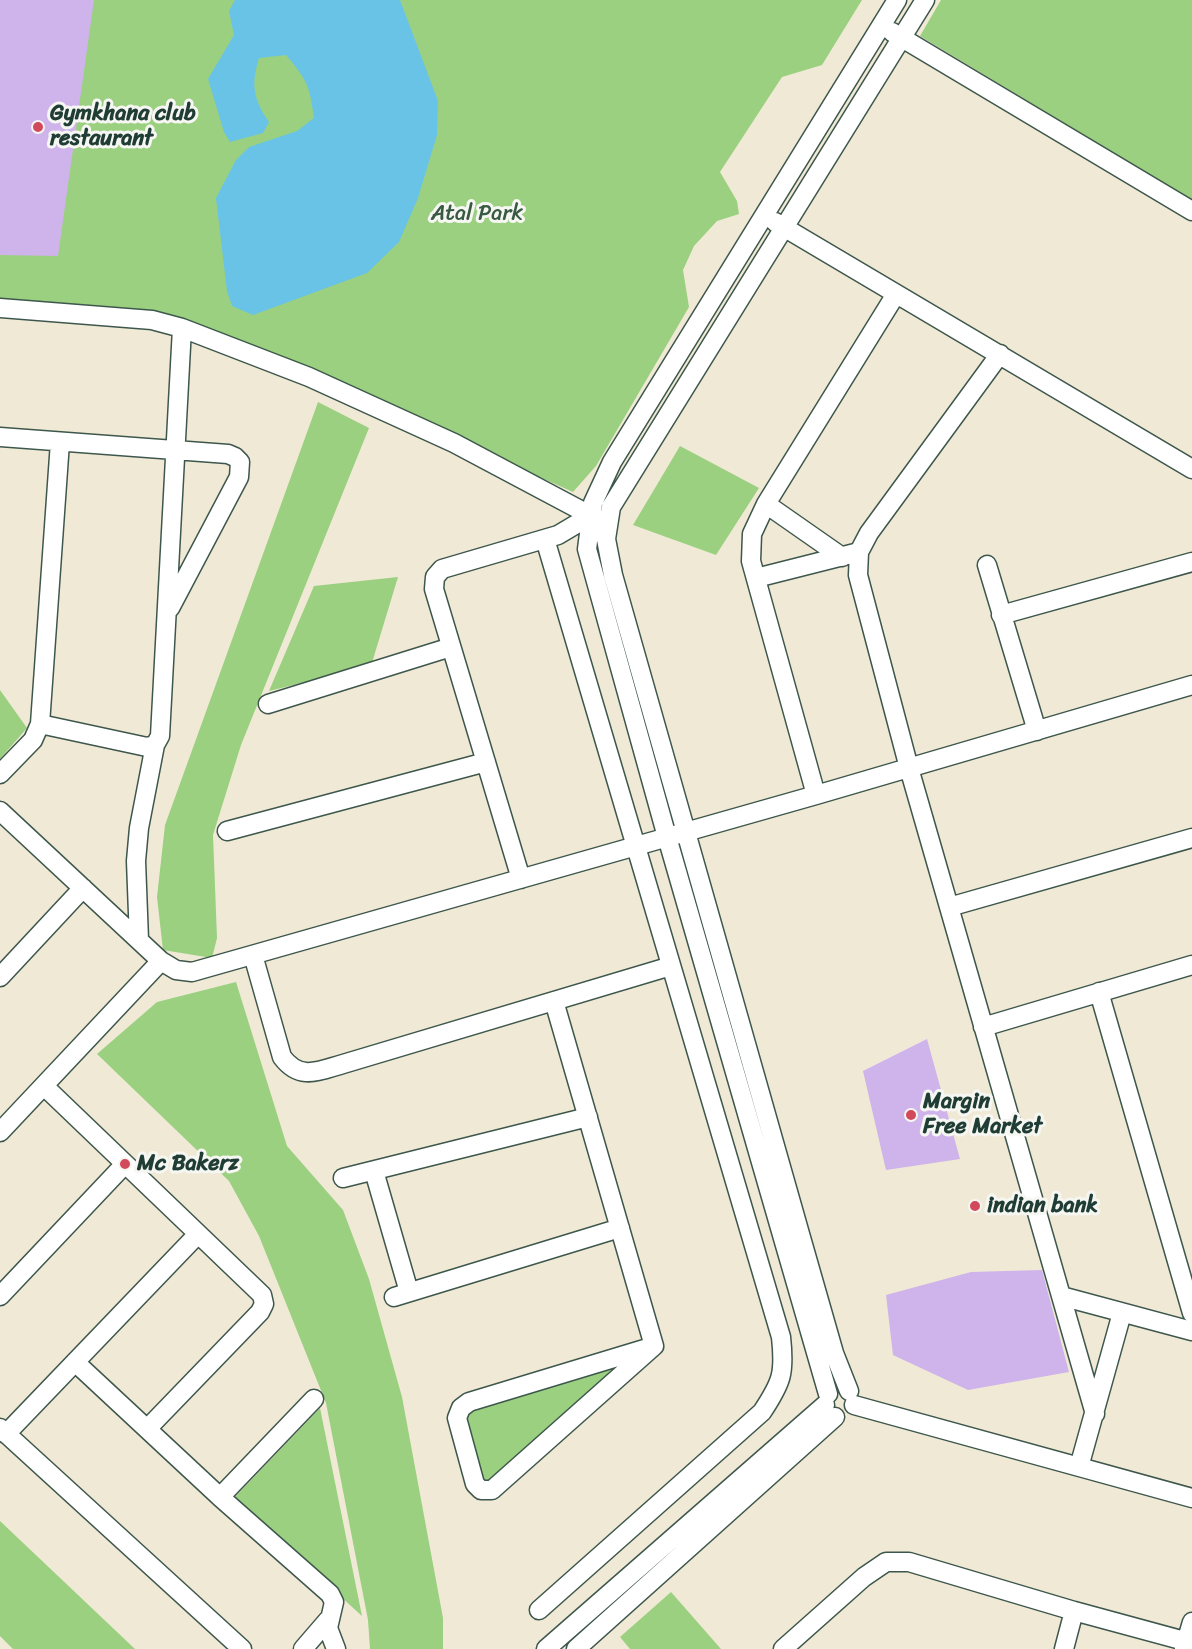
<!DOCTYPE html>
<html>
<head>
<meta charset="utf-8">
<style>
  body { margin:0 }
  canvas { display:block; background:#f0e9d5 }
</style>
</head>
<body>
<canvas width="1192" height="1649"></canvas>
<script>
const ctx = document.querySelector('canvas').getContext('2d');
ctx.lineJoin = 'round';
function fillPath(path, color) {
  ctx.fillStyle = color;
  ctx.fill(path, 'evenodd');
}
function trace(path, color, width, dash) {
  ctx.strokeStyle = color;
  ctx.lineWidth = width;
  ctx.lineCap = dash ? 'butt' : 'round';
  ctx.setLineDash(dash || []);
  ctx.stroke(path);
}
function drawText(font, color, halo, rows, align = 'center') {
  ctx.font = font + ' Sriracha,sans-serif';
  ctx.lineWidth = 6;
  ctx.setLineDash([]);
  ctx.textBaseline = 'middle';
  ctx.strokeStyle = halo;
  ctx.fillStyle = color;
  for (const [text, x, y, turn = 0] of rows) {
    ctx.save();
    ctx.translate(x, y);
    ctx.rotate((+turn || 0) * Math.PI / 180);
    ctx.textAlign = isNaN(turn) ? turn : align;
    if (halo) ctx.strokeText(text, 0, 0);
    ctx.fillText(text, 0, 0);
    ctx.restore();
  }
}
fillPath(new Path2D(`
  M0,0h862l-40,65 -40,12 -62,95 17,29 2,13 -22,7 -23,25 -11,24 6,37 -93,159 -23,26 -389,-174 -184,-17z
  M941,0h251v200l-272,-164z
  M318,402l51,26 -128,317 -28,90 4,103 -5,20 -49,-8 -6,-53 8,-72z
  M680,446l79,42 -43,67 -83,-30z
  M398,577l-27,89 -102,25 45,-105z
  M0,690l27,38 -27,31z
  M236,982l51,164 56,64 26,69 33,118 41,221v31h-73l-2,-29 -42,-217 -67,-167 -30,-55 -132,-127 60,-52z
  M630,1360l-147,127 -18,-74z
  M320,1408l42,208 -129,-117z
  M0,1521l135,128h-122l-13,-13z
  M671,1592l50,57h-91l-10,-12z`), '#9bd081');
fillPath(new Path2D(`
  M235,0h165l38,101 -1,34 -19,63 -19,44 -32,31 -114,42 -21,-9 -5,-15 -11,-93 20,-38 13,-13 48,-16 17,-13c-4,-32 -7,-38 -28,-63l-27,3c-8,26 -6,41 10,64l-6,11 -33,9 -6,-10 -16,-53 26,-44 -5,-24z`), '#68c3e6');
fillPath(new Path2D(`
  M0,0h94l-36,256 -58,-1z
  M927,1039l33,120 -74,11 -23,-99z
  M1042,1270l27,102 -101,18 -75,-35 -7,-60 85,-23z`), '#cfb3eb');
const minor = new Path2D(`
  M892,32l300,179
  M775,222l417,247
  M0,308l152,12 30,8 127,49 145,66 145,77
  M1000,354l-131,179 -10,19 -1,23 51,193 186,646
  M0,437l228,17 7,3 5,5 -1,15 -69,131
  M766,504l76,53
  M987,565l50,166
  M756,578l103,-26
  M1001,615l191,-53
  M268,704l183,-57
  M40,724l107,23 8,-2 5,-9 22,-408
  M0,774l33,-34 7,-16 20,-282
  M816,795l-65,-234 1,-27 14,-30 130,-210
  M0,811l161,150 15,9 16,2 624,-177 376,-110
  M227,831l259,-69
  M521,879l-87,-290 1,-12 7,-8 116,-34 32,-19
  M949,907l243,-69
  M139,940l-3,-79 3,-33 16,-83
  M253,955l29,102c18,24 36,14 61,7l328,-98
  M0,977l83,-89
  M1099,992l93,321
  M554,1001l100,345 -162,144h-11l-6,-6 -18,-66 4,-10 8,-6 185,-56
  M983,1027l209,-62
  M44,1086l218,209 2,9 -4,8 -113,117
  M0,1132l161,-171
  M374,1171l35,121
  M343,1178l245,-61
  M0,1296l125,-132
  M1061,1296l131,35
  M394,1297l226,-69
  M75,1362l145,135 110,97 4,8 -6,26 8,21
  M849,1391l-15,-38 -32,-112 -189,-666 -7,-36 5,-32 314,-507
  M828,1394l-161,-557 -80,-288 6,-46 19,-41 285,-462
  M854,1405l338,93
  M0,1428l242,221
  M6,1434l192,-200
  M1079,1467l43,-154
  M220,1497l94,-98
  M539,1610l223,-198c20,-30 23,-39 19,-75l-236,-798
  M303,1649l25,-29
  M546,1649l279,-244
  M576,1649l259,-232
  M783,1649l81,-72 22,-15h23l165,49 118,32
  M1064,1649l10,-38
  M1184,1649l8,-27`);
trace(minor, '#3e574c', 21);
trace(minor, '#fff', 18);
for (const [x, y, r, color] of [
  [38,127,6,"#d1495b"],
  [911,1115,6,"#d1495b"],
  [125,1164,6,"#d1495b"],
  [975,1206,6,"#d1495b"]
]) {
  const dot = new Path2D();
  dot.arc(x, y, r, 0, 2 * Math.PI);
  ctx.fillStyle = color;
  ctx.fill(dot);
  trace(dot, '#f6f6f2', 2);
}
drawText('bold 22px', '#1f3d34', '#f6f6f2', [
  ["Gymkhana club",50,114],
  ["restaurant",50,139],
  ["Margin",923,1102],
  ["Free Market",923,1127],
  ["Mc Bakerz",137,1164],
  ["indian bank",987,1206]
], 'left');
drawText('22px', '#385a43', '#f6f6f2', [
  ["Atal Park",477,214]
]);
</script>
</body>
</html>
